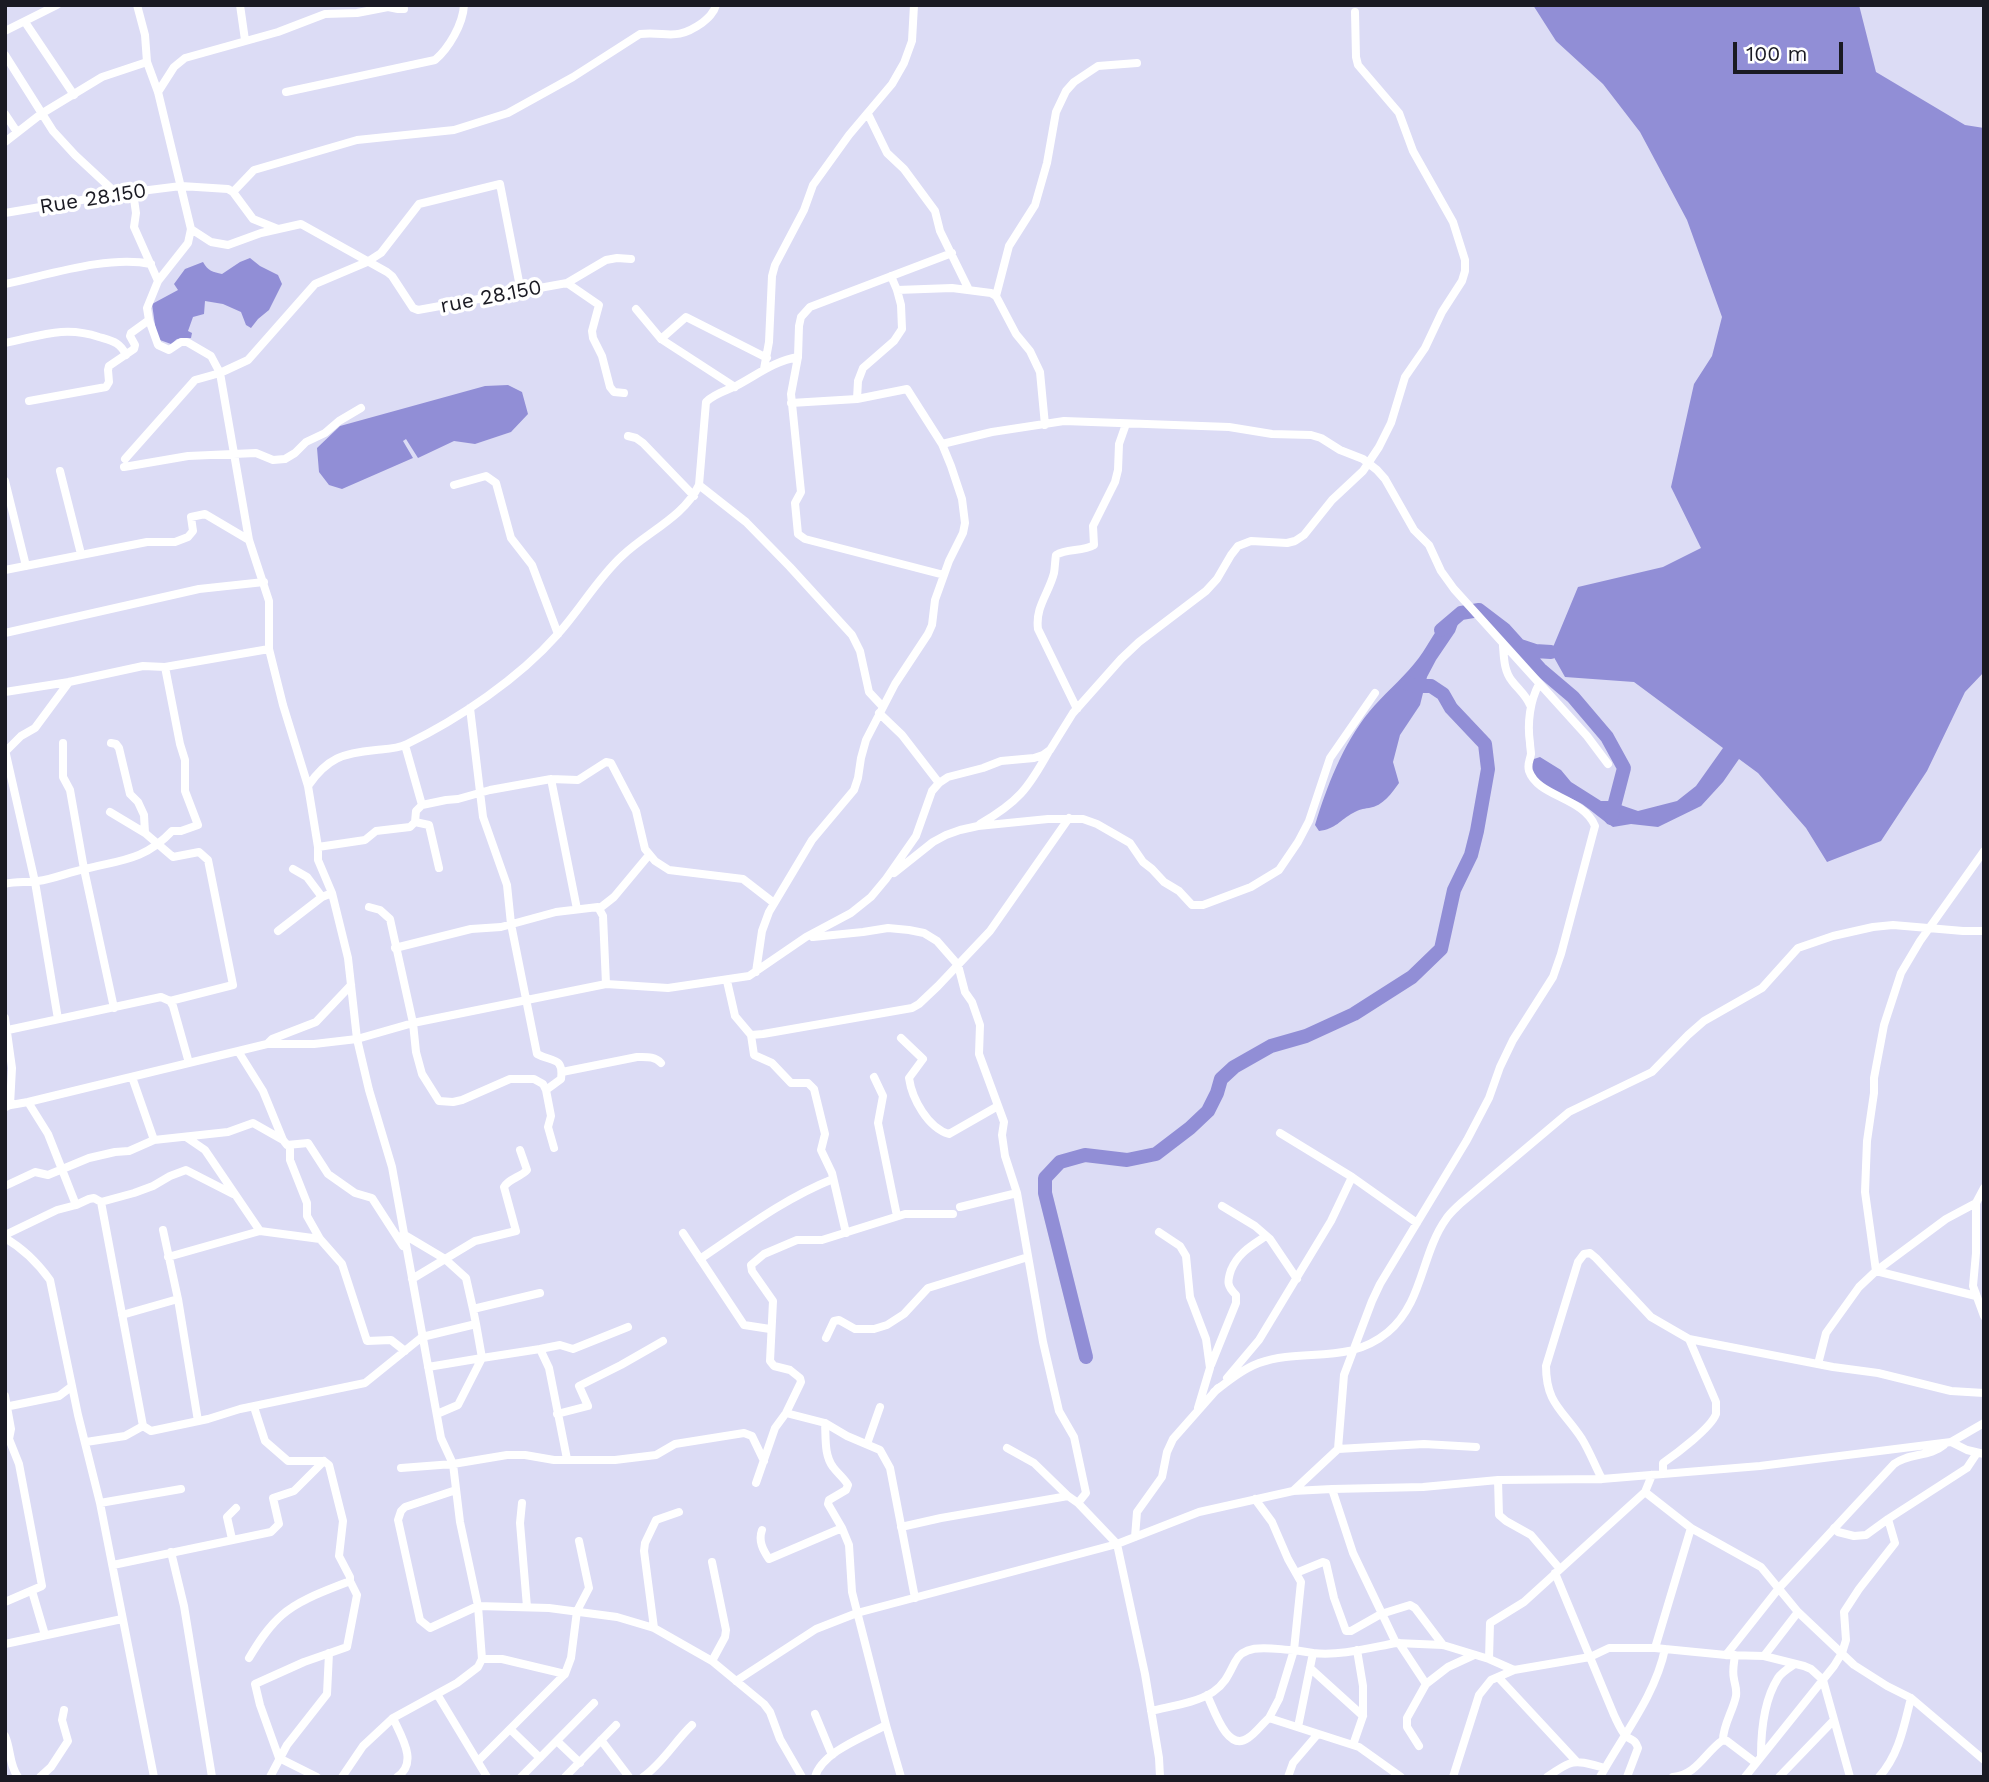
<!DOCTYPE html>
<html>
<head>
<meta charset="utf-8">
<style>
  body { margin:0 }
  #map { position:relative; width:1989px; height:1782px; overflow:hidden; background:#dcdcf5; font-family:"Work Sans",sans-serif }
  canvas { display:block }
  .frame { position:absolute; inset:0; border:7px solid #1a1a23; pointer-events:none }
  .scale { position:absolute; left:1733px; top:42px; width:110px; height:32px; box-sizing:border-box; border:4px solid #1a1a23; border-top:0; padding-left:9px; font-size:21px; line-height:24px; white-space:nowrap; color:#1a1a23; -webkit-text-stroke:5px #fff; paint-order:stroke }
</style>
</head>
<body>
<div id="map">
<canvas width="1989" height="1782"></canvas>
<div class="frame"></div>
<div class="scale">100 m</div>
</div>
<script>
const ctx = document.querySelector('canvas').getContext('2d');
ctx.lineJoin = 'round';
function fillPath(path, color) {
  ctx.fillStyle = color;
  ctx.fill(path, 'evenodd');
}
function trace(path, color, width, dash) {
  ctx.strokeStyle = color;
  ctx.lineWidth = width;
  ctx.lineCap = dash ? 'butt' : 'round';
  ctx.setLineDash(dash || []);
  ctx.stroke(path);
}
function drawText(font, color, halo, rows, align = 'center') {
  ctx.font = font + ' "Work Sans",sans-serif';
  ctx.lineWidth = 7;
  ctx.setLineDash([]);
  ctx.textBaseline = 'middle';
  ctx.strokeStyle = halo;
  ctx.fillStyle = color;
  for (const [text, x, y, turn = 0] of rows) {
    ctx.save();
    ctx.translate(x, y);
    ctx.rotate((+turn || 0) * Math.PI / 180);
    ctx.textAlign = isNaN(turn) ? turn : align;
    if (halo) ctx.strokeText(text, 0, 0);
    ctx.fillText(text, 0, 0);
    ctx.restore();
  }
}
fillPath(new Path2D(`
  M1533,5h326l17,67 89,53 19,3v544l-19,20 -38,79 -46,70 -54,21 -21,-34 -48,-55 -19,-14 -16,23 -22,24 -43,21 -27,-3 -18,3c-11,-7 -21,-16 -31,-23 -21,-12 -42,-13 -52,-38l4,-7 6,-2 21,13 10,12 30,19h8l29,10 39,-10 19,-15 27,-38 -89,-66 -69,-5 -14,-25 27,-65 85,-20 38,-19 -30,-61 23,-103 18,-28 10,-39 -35,-97 -47,-88 -37,-48 -47,-43z
  M250,258l10,8 18,9 4,9 -13,26 -11,9 -7,9 -5,-3 -5,-13 -18,-8 -18,-3 -1,13 -11,3 -5,14 4,2 -1,5 -14,1 -6,5 -14,-5 -5,-35 26,-14 -4,-6 11,-15 18,-7c5,9 10,10 19,12l18,-12z
  M508,385l14,7 6,22 -17,18 -36,12 -21,-3 -36,17 -12,-19 -3,2 10,17 -71,31 -13,-4 -10,-13 -2,-24 23,-22 145,-40z
  M1448,616h4l7,5 -4,11 -19,28 -9,17 -7,28 -20,30 -7,27 6,21c-7,10 -16,23 -30,25 -7,1 -9,1 -16,5 -13,7 -17,16 -34,18l-4,-6c12,-39 28,-81 54,-113 14,-17 31,-31 45,-48 13,-15 20,-34 34,-48z`), '#918ed6');
trace(new Path2D(`
  M1441,630l20,-17 18,-3 25,19 36,40 33,28 34,40 17,31 -13,50
  M1520,646l15,5 16,1
  M1086,1357l-41,-164v-15l15,-16 25,-7 42,5 29,-6 34,-26 18,-17 9,-18 4,-14 13,-12 37,-21 35,-10 48,-22 58,-37 29,-28 13,-59 17,-35 6,-24 11,-62 -3,-25 -34,-36 -8,-14 -12,-8h-17l-7,-3`), '#918ed6', 14);
trace(new Path2D(`
  M137,5l8,30 2,27 11,30 33,137 -3,14 -30,38 -11,27 2,12 9,25 11,5 12,-8h6l24,14 9,17 29,167 20,61v48l14,56 25,81 10,61v13l14,33 16,65 9,81 12,51 23,77 49,271 12,26 7,58 18,84 4,53 -4,8 -21,16 -64,35 -30,28 -21,31
  M240,5l5,35
  M25,22l49,73
  M5,31l52,-26
  M5,55l48,76 22,24 42,39
  M158,92l16,-25 11,-9 93,-26 47,-18 32,-1 31,-6 10,2h6
  M286,92l149,-32c14,-12 28,-36 29,-55
  M5,114l12,18
  M868,114l19,39 17,16 31,42 5,20 29,59
  M5,142l36,-28 61,-37 45,-15
  M133,192l3,21 -2,14 24,54
  M233,192l21,-22 103,-30 97,-10 54,-17 65,-36 67,-43c27,-3 35,8 62,-11 6,-5 12,-10 14,-18
  M5,213l112,-19 64,-8 47,3 5,3 20,27 25,10
  M191,229l20,13 17,3 33,-12 40,-9 86,48 5,4 21,32 5,2 149,-27 39,-23 11,-2 14,1
  M567,283l32,22 -7,26 1,7 9,18 8,31 4,5 10,1
  M5,284c43,-9 103,-29 146,-20
  M897,290l55,-2 39,5 5,3 20,38 14,17 10,21 5,53
  M996,296l13,-50 26,-41 12,-42 9,-51 10,-21 8,-9 24,-16 39,-3
  M636,309l25,30 74,48
  M661,339l25,-22 81,41
  M5,343c35,-7 59,-18 94,-6 13,4 21,5 27,18
  M764,369l5,-27 3,-66 3,-11 29,-55 9,-25 36,-50 43,-51 12,-21 8,-22 2,-36
  M857,399l1,-18 5,-13 31,-27 8,-12 -1,-24 -4,-15 -6,-14
  M29,401l77,-14 3,-5 -1,-12 1,-4 25,-17 1,-4 -5,-9 1,-3 18,-13
  M628,436l8,2 7,5 51,53
  M942,444l50,-12 72,-11 165,6 43,7 39,1 10,3 19,12 23,9 14,11 8,9 29,51 15,15 12,26 13,18 133,147 21,28
  M125,459l70,-79 25,-7 28,-13 67,-76 52,-22 14,-9 38,-49 81,-20 21,108
  M124,467l64,-11 68,-3 17,7 12,-1 10,-6 11,-11 19,-9 14,-12 22,-13
  M60,471l21,83
  M5,481l21,85
  M454,485l32,-9 10,7 15,55 21,27 26,69
  M699,485l47,37 44,45 62,68 8,16 9,41 14,15
  M5,570l142,-28h28l13,-5 5,-6 -2,-14 14,-3 44,26
  M944,575l-139,-36 -7,-5 -3,-31 6,-11 -10,-98 7,-37 1,-31 2,-9 9,-10 142,-54
  M5,633l194,-44 65,-7
  M1503,646c1,12 1,25 9,35 6,8 14,14 18,24
  M5,692l64,-10 74,-16 22,1 104,-18
  M470,708l13,109 24,68 4,39 26,130c14,8 27,2 24,25l-15,11
  M1077,709l-39,-80c-3,-22 11,-36 16,-56 1,-6 1,-12 2,-18 11,-7 26,-3 38,-10l-1,-19 22,-44 3,-12 1,-26 7,-20
  M879,713l23,22 37,48
  M63,743v34l7,13 14,79 30,139
  M111,743l5,1 3,4 11,46 8,8 6,13 1,18 28,24 26,-5 9,8 25,125 -63,16
  M405,745l17,60
  M5,750l30,132 23,137
  M6,751l15,-15 14,-8 34,-46
  M551,779l26,130
  M308,786c19,-28 35,-33 68,-36 11,-1 21,-1 31,-6 52,-25 112,-66 150,-109 23,-25 40,-56 65,-79 25,-24 62,-39 77,-71l7,-83c9,-9 20,-11 30,-16 21,-11 38,-25 62,-29
  M110,812l35,21
  M415,822l14,3 10,43
  M980,824c38,-22 48,-35 69,-73
  M318,847l47,-7 11,-9 34,-4 5,-5 1,-11 6,-6 24,-5 12,-1 32,-9 61,-11 27,1 28,-18 5,1 25,48 9,38 10,12 14,9 74,9 31,24
  M293,869l14,8 15,20
  M894,873l39,-31 13,-7 14,-5 18,-4 70,-7h35l14,5 33,19 13,19 9,7 12,13 15,9 13,14h11l48,-18 28,-17 19,-28 11,-21 21,-63 45,-65
  M5,884c11,-3 22,-1 33,-3 16,-2 31,-9 47,-12 36,-9 60,-9 87,-38h9l17,-6 -13,-34v-31l-5,-16 -15,-77
  M369,907l11,3 10,9 23,104 3,29 6,22 17,27 14,1 9,-2 48,-21h24l9,5 3,6 5,26 -3,11 6,21
  M600,908l14,-11 35,-42
  M278,931l44,-34 10,-4
  M813,937l50,-5 25,-4 21,2 15,3 13,8 21,24 7,27 7,10 8,23 -1,29 25,68 -2,13 3,21 12,37
  M395,948l76,-19 30,-2 55,-15 42,-5 5,9 3,68
  M756,972l6,-41 7,-19 43,-72 42,-50 4,-12 3,-20 5,-18 29,-56 33,-50 4,-9 3,-25 14,-39 14,-28 2,-10 -3,-24 -11,-33 -9,-22 -35,-55 -50,10 -66,4
  M727,981l8,35 16,19 12,-1 149,-26 7,-4 19,-18 52,-55 79,-113
  M5,1018l7,50 -2,37 -4,2
  M8,1030l153,-33 9,4 3,5 16,57
  M751,1035l3,20 18,8 19,20h17l6,6 11,45 -4,16 11,23 14,60
  M901,1038l22,21 -14,19c3,21 19,50 40,56l49,-28
  M267,1044l5,-5 44,-17 35,-37
  M238,1051l25,40 20,49 4,5 21,-2 20,31 27,19 17,5 31,48
  M562,1072l75,-15c9,0 18,-1 24,6
  M132,1077l22,63
  M874,1077l9,19 -5,27 19,93
  M28,1102l20,32 28,71
  M5,1106l23,-4 239,-58h47l43,-5 56,-16 193,-39 62,4 81,-12 57,-39 45,-24 20,-16 15,-18 30,-43 16,-45 7,-8 9,-6 35,-9 18,-7 33,-3 9,-3 7,-5 23,-37 48,-54 18,-17 67,-51 11,-12 14,-24 7,-9 13,-5 36,2 8,-2 9,-6 28,-35 31,-29 16,-24 12,-24 14,-46 20,-29 17,-36 20,-31 3,-10v-11l-12,-38 -40,-71 -14,-38 -41,-48 -2,-8 -1,-45
  M1280,1133l72,44 65,46
  M186,1137l19,13 55,81 60,8
  M290,1146v14l17,43v13l13,23 22,25 25,77 24,-1 14,11
  M5,1186l30,-14 13,3 41,-17 26,-6 14,-1 25,-11 74,-8 25,-9 30,17
  M1984,1188l-8,15v50l-3,33 11,30
  M101,1202l42,224
  M1222,1206l33,20 15,13 27,40
  M960,1207l57,-14 26,149 16,69 15,26 12,56 -8,10
  M163,1230l15,69 20,122
  M1159,1232l21,14 6,10 4,41 16,42 4,29 -12,40
  M683,1233l61,92 26,4
  M403,1234l42,25 21,19 7,31
  M5,1235l52,-25 19,-5 13,-6 5,-1 7,4 33,-9 19,-7 17,-10 16,-6 47,24
  M5,1238c19,11 32,24 45,42l28,135 22,88 54,274
  M168,1257l92,-26
  M700,1259c43,-29 85,-61 133,-80
  M1876,1271l-11,-79 2,-51 7,-48v-15l10,-53 17,-52 19,-32 64,-90
  M1876,1271l100,25
  M412,1279l63,-38 41,-10 -12,-44c4,-8 17,-10 23,-17l-7,-20
  M122,1315l56,-16
  M826,1338l8,-17 5,-1 16,9h19l13,-4 17,-11 24,-26 100,-31
  M1818,1364l8,-31 33,-46 17,-16 70,-52 30,-16
  M1211,1365l25,-62v-8c-9,-9 -9,-13 -5,-25 7,-17 20,-24 35,-34
  M428,1367l54,-9 -6,-34
  M1227,1378l32,-38 72,-119 21,-44
  M1214,1392c14,-11 29,-23 45,-29 45,-16 88,3 129,-31 35,-29 33,-78 58,-113 4,-6 10,-11 15,-16l108,-91 83,-40 36,-37 16,-14 58,-33 36,-40 35,-12 40,-9 20,-2 70,6h21
  M5,1396l6,33 -2,10 10,25 23,122 -37,16
  M5,1407l54,-11 12,-9
  M254,1407l11,34 23,20h36l5,4 14,56 -4,35 11,21v4l7,14 -10,52 -43,15 -49,22 5,21 19,53 38,19
  M786,1413l39,10 22,13 33,14 10,18 25,130
  M437,1414l21,-9 24,-47 58,-9
  M557,1414l31,-8 -9,-20 42,-21 42,-24
  M825,1423c1,15 -1,32 8,44 5,7 11,11 15,18l-2,5 -17,10 -1,4 14,24 7,17 3,47 34,133 15,52
  M143,1426l8,5 57,-12 32,-10 125,-26 57,-46 54,-13 -3,-15 67,-16
  M86,1442l39,-6 18,-10
  M1951,1442l16,8 17,4
  M867,1444l13,-37
  M1007,1448l27,15 34,33
  M1338,1449l86,-5 52,3
  M567,1459l-18,-91 -9,-19 20,-4 13,4 55,-22
  M401,1468l52,-4 54,-9h18l29,5h61l41,-5 19,-11 69,-11 8,3 12,25
  M1663,1474v-11c13,-9 48,-35 53,-49 0,-1 0,-10 0,-12l-27,-63
  M1602,1479c-7,-13 -12,-27 -20,-40 -19,-29 -36,-35 -36,-73l32,-104 6,-8 6,-1 6,5 55,59 38,22 144,28 45,6 73,18 33,2
  M1498,1480l1,35 7,6 25,14 29,34
  M756,1483l19,-55 11,-15 15,-31 -1,-4 -10,-8 -16,-4 -4,-5 3,-60 -21,-30 -1,-6 13,-11 33,-14h25l83,-26h48
  M1332,1489l21,64 43,90 47,2 46,14 25,11
  M456,1490l-51,17 -4,4 -3,9 22,100 10,8 48,-22 71,2 68,9 37,11 58,33 52,43 6,8 10,27 22,38
  M1293,1491l45,-42 6,-74 28,-74 8,-17 87,-144 22,-42 11,-31 13,-27 40,-63 8,-23 34,-128c-12,-29 -57,-29 -66,-55 -2,-7 1,-11 2,-17 0,-3 -1,-7 -1,-11 -3,-20 0,-42 9,-59
  M100,1503l81,-14
  M522,1503l-2,20 7,84
  M1691,1528l70,39 37,45 56,53 33,21 24,12
  M1834,1528l4,4 16,4 12,-1 22,-16 79,-51 10,-15
  M762,1530c-4,11 1,20 7,29l73,-31
  M1135,1537l2,-25 25,-35 5,-25 6,-13 45,-51
  M232,1539l-5,-22 9,-9
  M171,1552l13,54 28,171
  M712,1562l14,68 -1,7 -13,24
  M113,1565l158,-33 8,-8 -6,-26 21,-7 30,-30
  M1296,1573l27,-11 3,1 8,35 12,33h5l30,-17 29,-9 5,3 28,37
  M1555,1573l59,142c3,6 7,16 12,21 6,5 9,3 12,12l-11,29
  M32,1591l13,44
  M654,1628l-10,-77 1,-8 11,-23 23,-8
  M1399,1643l27,41
  M5,1644l117,-25
  M1665,1649l61,6 38,1 40,10 7,3 12,11 27,97
  M1313,1653c27,3 56,-5 83,-10
  M1726,1655l53,-67 115,-124c14,-11 36,-7 50,-19
  M1764,1656l34,-44
  M249,1658c9,-15 19,-31 33,-43 18,-16 46,-25 68,-34
  M482,1659h20l63,15
  M1489,1659l1,-36 34,-21 121,-110
  M1310,1668l53,48
  M1498,1677l78,84
  M736,1681l80,-52 41,-16 260,-69 -39,-41 -10,-7 -127,22 -40,9
  M437,1694l50,83
  M1207,1695c7,14 20,58 41,43 8,-5 14,-14 21,-20
  M1151,1711c20,-5 45,-8 62,-19 12,-8 16,-18 22,-30 10,-21 41,-12 59,-12l7,-68 -13,-23 -16,-37 -17,-23
  M815,1714l17,41
  M393,1718c8,18 26,45 4,59
  M1298,1727l15,-74 -19,-3 -15,49 -10,19 90,29 42,30
  M510,1729l30,29
  M5,1736c6,13 4,29 13,41
  M601,1740l28,37
  M1723,1740c0,-15 10,-29 13,-44 1,-8 -1,-10 -2,-17 -2,-8 0,-16 1,-24
  M557,1741l23,22
  M1353,1745l10,-29v-30l-6,-36
  M1419,1746l-12,-19v-9l19,-34 22,-17 26,-12
  M1761,1756c0,-25 3,-56 17,-78 4,-6 11,-10 17,-14
  M478,1761l87,-87 6,-16 6,-47 12,-23 -10,-47
  M40,1777l11,-10 17,-26 -6,-21 2,-10
  M270,1777l17,-32 40,-51 2,-41
  M521,1777l73,-74
  M565,1777l51,-52
  M643,1777c20,-14 32,-36 49,-52
  M815,1777c7,-25 49,-40 71,-52
  M1160,1777l-1,-19 -14,-84 -28,-130 82,-32 94,-21 39,-2 91,-2 75,-7 104,-1 158,-13 191,-24 33,-19
  M1288,1777l5,-14 24,-28
  M1453,1777l26,-82 12,-15 23,-10 76,-13 19,-9h46
  M1547,1777c27,-19 27,-17 58,-9
  M1600,1777c23,-42 55,-81 65,-128l-10,-1 36,-120 -46,-36 7,-17
  M1673,1777c24,-2 32,-25 50,-37l4,1 29,22
  M1745,1777l89,-111 8,-13 4,-13 -2,-28 15,-23 36,-46 -7,-24
  M1779,1777l55,-57
  M1879,1777c20,-22 25,-51 32,-79l73,62`), '#fff', 8);
drawText('21px', '#1a1a23', '#fff', [
  ["Rue 28.150",93,199,-9],
  ["rue 28.150",491,297,-11]
]);
</script>
</body>
</html>
